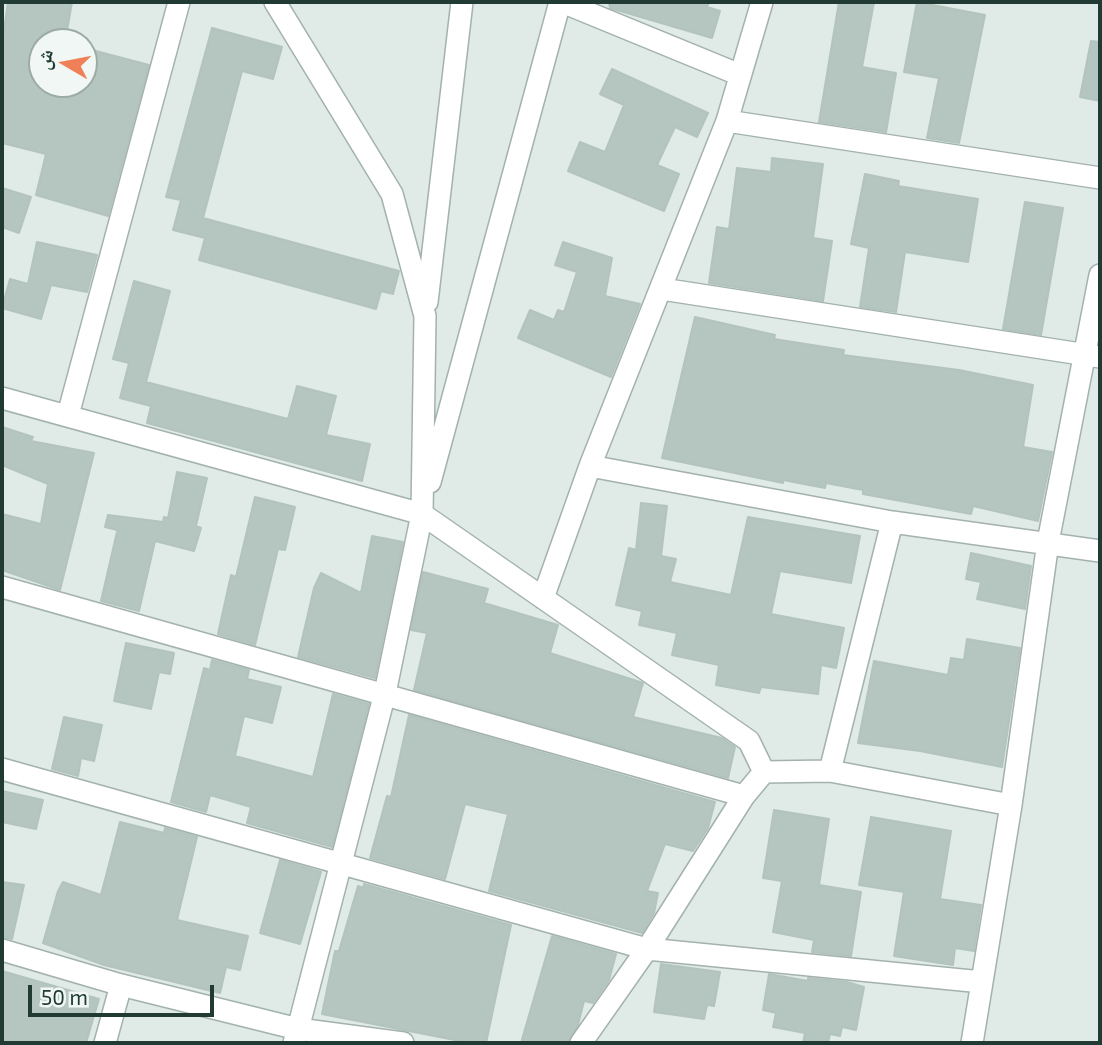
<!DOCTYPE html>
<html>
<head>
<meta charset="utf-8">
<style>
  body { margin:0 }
  #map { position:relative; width:1102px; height:1045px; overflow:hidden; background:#e0eae6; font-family:"Exo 2","Noto Naskh Arabic",sans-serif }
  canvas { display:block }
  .frame { position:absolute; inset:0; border:4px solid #213a34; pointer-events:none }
  .north { position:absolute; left:28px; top:28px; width:70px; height:70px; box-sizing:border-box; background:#f0f7f4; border:2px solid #9daba7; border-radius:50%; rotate:280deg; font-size:19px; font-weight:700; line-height:28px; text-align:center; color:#213a34 }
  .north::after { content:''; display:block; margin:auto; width:24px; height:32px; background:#ef8058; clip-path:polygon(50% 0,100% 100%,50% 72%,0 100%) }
  .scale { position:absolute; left:28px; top:985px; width:186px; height:32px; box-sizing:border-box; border:4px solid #213a34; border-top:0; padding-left:9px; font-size:21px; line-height:24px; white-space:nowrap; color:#213a34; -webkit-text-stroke:5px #f0f7f4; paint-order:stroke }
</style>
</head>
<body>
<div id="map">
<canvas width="1102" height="1045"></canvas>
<div class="frame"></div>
<div class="north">ش</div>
<div class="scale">50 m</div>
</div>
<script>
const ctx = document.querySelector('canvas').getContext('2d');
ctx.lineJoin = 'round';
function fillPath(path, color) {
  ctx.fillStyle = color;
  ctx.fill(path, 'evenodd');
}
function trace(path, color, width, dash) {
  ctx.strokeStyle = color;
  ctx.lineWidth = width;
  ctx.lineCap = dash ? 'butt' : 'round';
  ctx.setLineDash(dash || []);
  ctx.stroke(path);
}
const building = new Path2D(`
  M8,2h64l-7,40h-23v42l39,9 11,-43 57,15 -41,151 -72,-21 10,-41 -44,-11v-98z
  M609,2h100l-2,5 13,4 -8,27 -102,-30z
  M839,2h35l-12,65 34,6 -10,59 -67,-10z
  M917,2l68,13 -26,128 -32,-5 12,-60 -35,-6z
  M212,28l70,19 -9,32 -31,-8 -39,147 196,53 -6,23 -12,-3 -5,18 -177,-49 6,-22 -32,-8 8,-30 -15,-3z
  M1091,41l9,1v59l-20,-4z
  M612,69l96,44 -11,24 -22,-10 -18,38 22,9 -15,37 -96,-40 12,-29 25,10 19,-47 -24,-11z
  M772,158l51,6 -10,74 19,3 -9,60 -114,-18 8,-56 12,2 8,-61 34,4z
  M865,174l34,7 -1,5 80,13 -10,63 -63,-10 -9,60 -36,-5 9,-59 -18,-4z
  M2,188l29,9 -12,36 -17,-6z
  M1025,202l38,6 -22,127 -38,-6z
  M37,242l60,13 -10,37 -36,-7 -10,34 -39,-11 8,-29 18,5z
  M563,242l49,16 -7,38 35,8 -29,73 -93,-39 12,-28 24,10 4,-10 6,2 13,-40 -22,-7z
  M134,281l36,10 -24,91 142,37 9,-33 39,10 -10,39 44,9 -8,37 -215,-58 4,-17 -31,-8 9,-35 -16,-4z
  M695,317l80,18 -1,4 70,11 -1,5 116,15 74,15 -10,62 29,5 -14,69 -65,-15 -2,8 -108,-20v-4l-37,-7 -1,5 -42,-8v3l-121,-25z
  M2,427l31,10 -2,4 63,12 -34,137 -58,-20v-56l39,10 7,-40 -46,-19z
  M177,472l30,6 -11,48 5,2 -7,23 -39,-10 -16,70 -38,-10 16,-69 4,-1 -16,-4 3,-12 55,7 1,-5 4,1z
  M255,497l40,10 -10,43 -7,-1 -23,96 -37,-11 13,-59 5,2z
  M641,503l26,3 -6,50 15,3 -6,23 61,13 17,-78 112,19 -9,47 -71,-12 -9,43 73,14 -8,40 -15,-3 -3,29 -57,-7 -2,6 -43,-8 3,-20 -47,-10 5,-22 -38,-8 3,-14 -26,-6 13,-57 7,2z
  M372,536l31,6 -28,136 -77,-21 16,-69 7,-15 40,20z
  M971,553l60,13 -6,43 -48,-10 4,-17 -15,-3z
  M423,572l65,17 -4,14 74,22 -8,28 93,30 -10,34 89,21 13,9 -7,31 -314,-88 13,-57 -16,-3z
  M967,639l53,9 -18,119 -82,-16 -62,-8 16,-82 74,14 3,-17 13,2z
  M126,643l48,10 -4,21 -11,-2 -8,37 -37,-8z
  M212,660l37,10 -2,9 34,8 -9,36 -28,-7 -9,40 78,21 20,-83 36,10 -37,143 -85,-24 4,-16 -41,-12 -4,17 -35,-10 33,-134 6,2z
  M409,715l306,87 -7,26 -15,23 -28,-7 -18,47 11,2 -4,20 -12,20 -153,-42 19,-77 -43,-10 -20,75 -75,-21 17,-62 4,1z
  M64,717l38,8 -8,36 -13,-3 -3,18 -26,-7z
  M2,791l41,9 -7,29 -34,-7z
  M774,810l55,9 -10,66 42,7 -10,64 -39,-4 2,-12 -41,-8 9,-51 -19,-3z
  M871,817l80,14 -11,68 41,6 -7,46 -19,-3 -2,17 -59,-9 10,-64 -45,-7z
  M120,822l44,11 1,-5 32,9 -20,83 71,16 -8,34 -14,-3 -6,26 -116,-28 -61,-22 15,-52 5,-9 38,13z
  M280,860l41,12 -21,72 -40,-11z
  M2,882l22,3 -12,54 -10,-2z
  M364,884l147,41 -25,118h-16l-148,-29 13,-63h4l19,-65 5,2z
  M552,936l64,18 -7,26 -16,23 -9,-2 -6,24 -10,18h-47z
  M661,964l59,8 -6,34 -7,-1 -3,14 -50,-7z
  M2,971l97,28 -13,44h-84z
  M769,974l39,7v-3l39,4 17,5 -8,43 -14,-3 -2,9 -10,-2 -2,9h-25l2,-10 -32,-6 3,-14 -13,-3z`);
fillPath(building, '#b5c5bf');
trace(building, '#b2c4bd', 2);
const minor = new Path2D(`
  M275,2l117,192 33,122 -3,198
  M562,2l178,73
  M727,121l373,57
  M662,289l438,68
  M427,302l35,-300
  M2,398l420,116 -37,179 -87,336 105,14
  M68,415l111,-413
  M590,466l302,56 208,29
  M430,482l130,-480
  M422,514l327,227 15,31 -20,24 -97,153 -66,94
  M2,587l742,209
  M543,598l47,-132 137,-345 35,-119
  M2,769l645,180 335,33
  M830,771l62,-249
  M764,772l66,-1 181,34
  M2,950l119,35 177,44 -4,14
  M105,1043l16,-58
  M972,1043l39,-238 37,-263 52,-267`);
trace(minor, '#a3b2ad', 24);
trace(minor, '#fff', 21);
</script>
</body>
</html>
